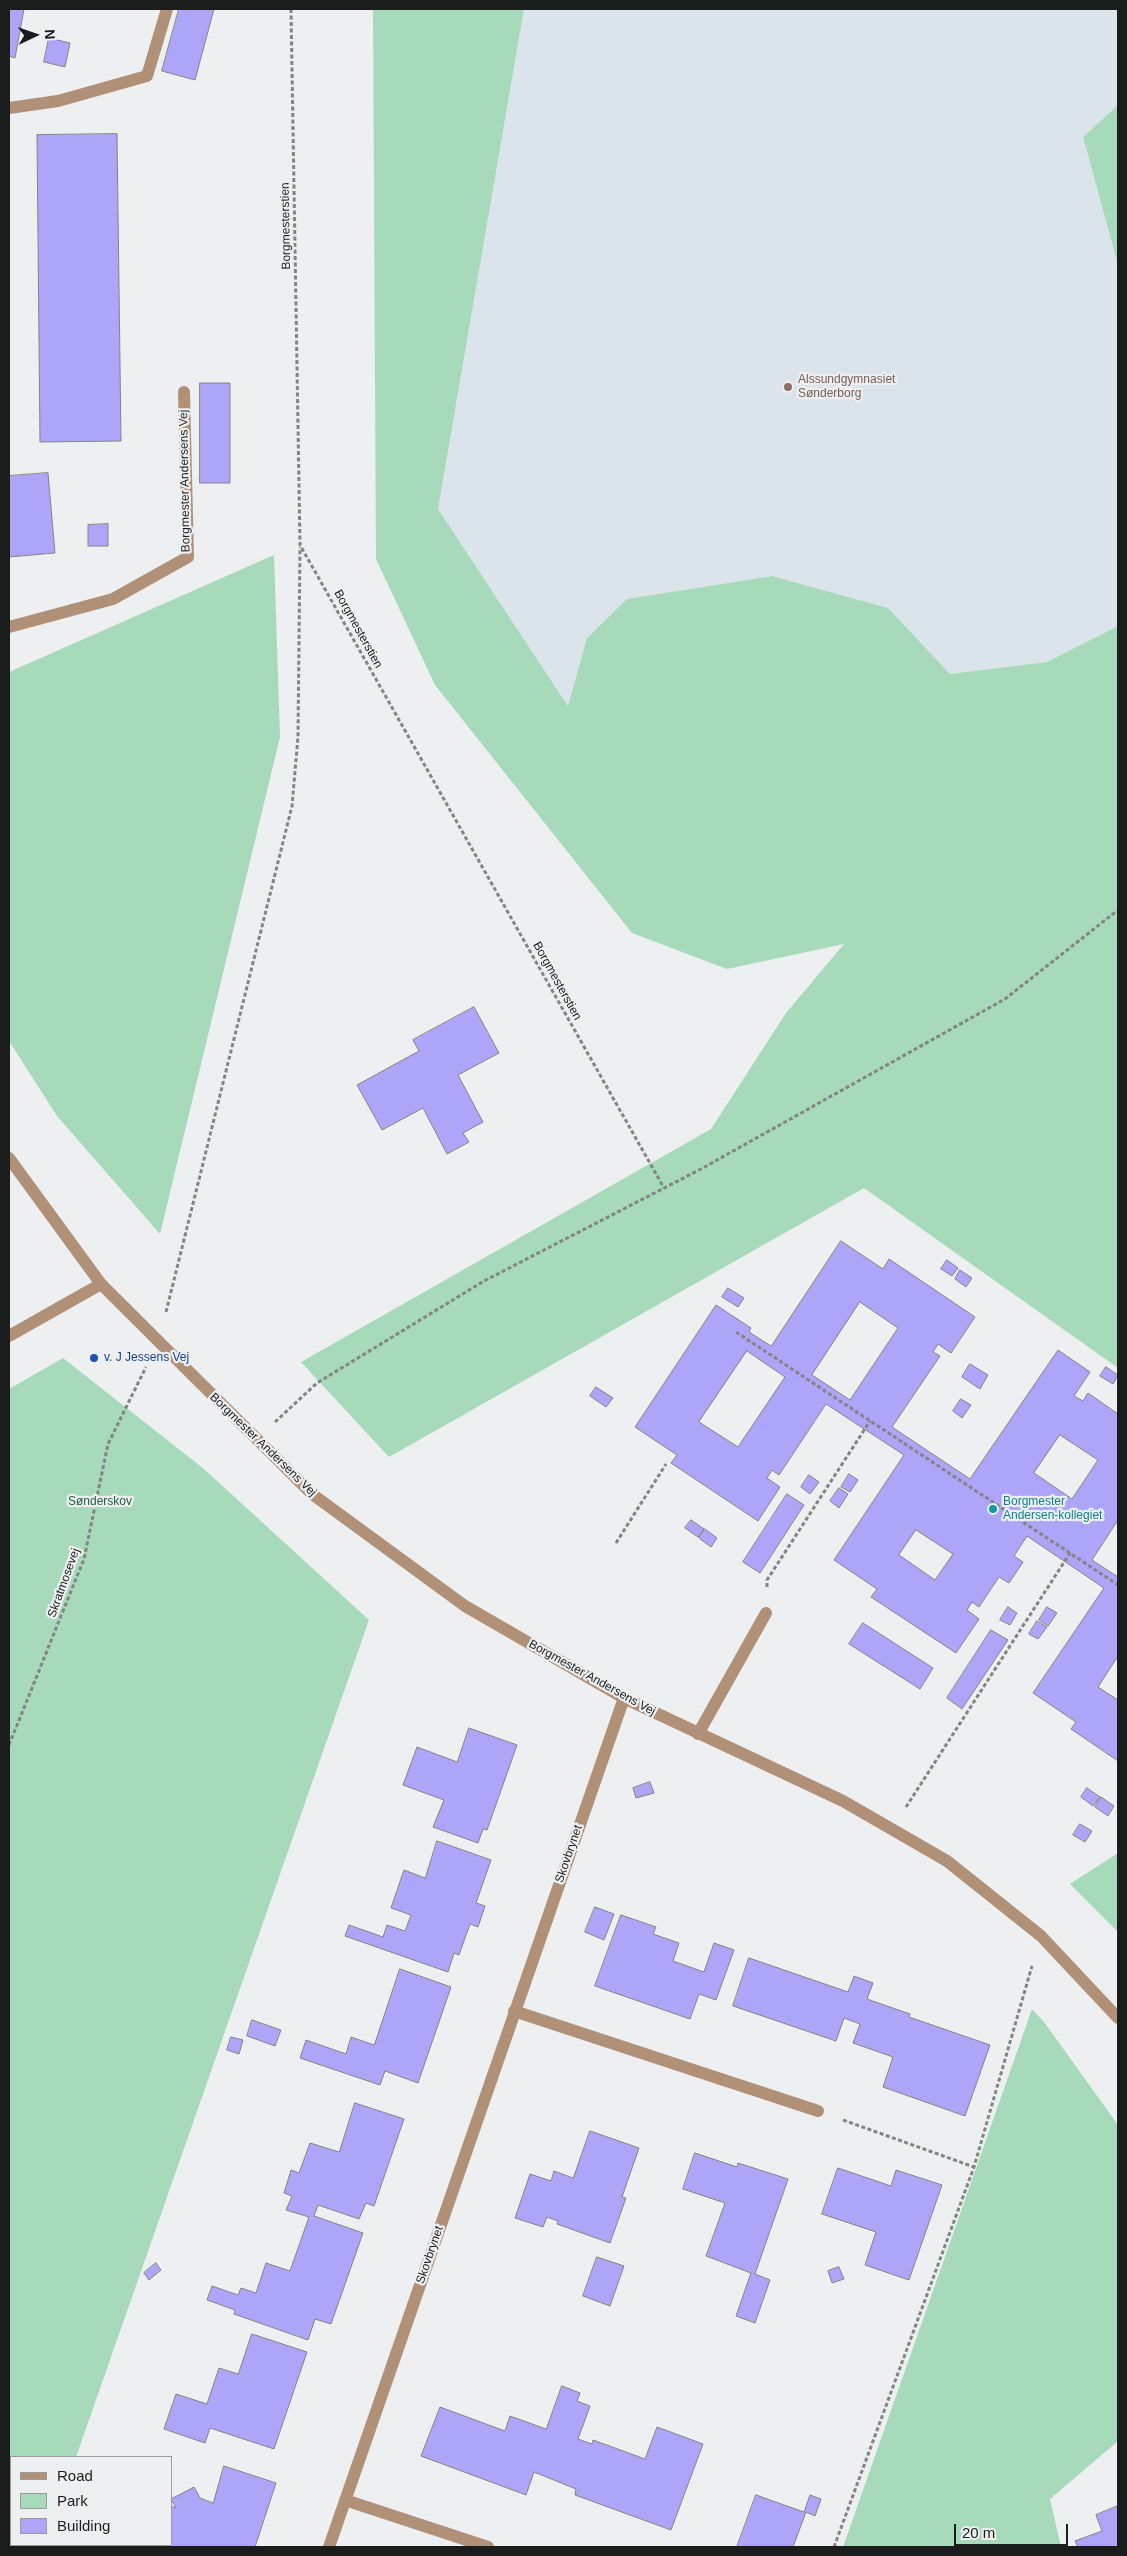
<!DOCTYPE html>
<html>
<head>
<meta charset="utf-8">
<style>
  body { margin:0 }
  #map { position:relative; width:1127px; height:2556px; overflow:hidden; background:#eeeff1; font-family:Arial,sans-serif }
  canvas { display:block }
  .frame { position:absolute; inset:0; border:10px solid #1b1c1c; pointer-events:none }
  .legend { position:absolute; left:10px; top:2456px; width:162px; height:90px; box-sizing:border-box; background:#eeeff1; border:1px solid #9a9b9c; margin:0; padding:6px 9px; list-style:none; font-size:15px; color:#1b1c1c }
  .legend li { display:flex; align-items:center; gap:10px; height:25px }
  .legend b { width:25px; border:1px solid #9a9b9c }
  .north { position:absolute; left:10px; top:10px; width:50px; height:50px; -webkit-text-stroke:4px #eeeff1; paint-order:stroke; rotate:87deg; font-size:14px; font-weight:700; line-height:20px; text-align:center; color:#1b1c1c }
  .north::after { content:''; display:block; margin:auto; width:18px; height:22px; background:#1b1c1c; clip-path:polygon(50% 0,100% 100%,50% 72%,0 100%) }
  .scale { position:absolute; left:954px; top:2524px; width:114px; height:22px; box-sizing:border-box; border:2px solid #1b1c1c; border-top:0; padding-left:6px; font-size:15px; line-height:18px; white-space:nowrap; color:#1b1c1c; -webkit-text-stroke:4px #eeeff1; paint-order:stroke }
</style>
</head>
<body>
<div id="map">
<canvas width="1127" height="2556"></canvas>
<div class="frame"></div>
<ul class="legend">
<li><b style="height:6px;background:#b09177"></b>Road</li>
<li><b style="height:14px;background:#a6daba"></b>Park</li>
<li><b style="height:14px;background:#ada5f7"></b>Building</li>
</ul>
<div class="north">N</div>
<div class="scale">20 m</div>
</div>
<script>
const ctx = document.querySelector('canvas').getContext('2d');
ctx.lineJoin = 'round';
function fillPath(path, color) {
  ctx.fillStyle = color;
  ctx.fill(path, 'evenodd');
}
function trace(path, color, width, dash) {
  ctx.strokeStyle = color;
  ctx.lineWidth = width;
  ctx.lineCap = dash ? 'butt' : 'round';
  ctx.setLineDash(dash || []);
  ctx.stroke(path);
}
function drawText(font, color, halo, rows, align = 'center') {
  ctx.font = font + ' Arial,sans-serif';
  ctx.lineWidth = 4.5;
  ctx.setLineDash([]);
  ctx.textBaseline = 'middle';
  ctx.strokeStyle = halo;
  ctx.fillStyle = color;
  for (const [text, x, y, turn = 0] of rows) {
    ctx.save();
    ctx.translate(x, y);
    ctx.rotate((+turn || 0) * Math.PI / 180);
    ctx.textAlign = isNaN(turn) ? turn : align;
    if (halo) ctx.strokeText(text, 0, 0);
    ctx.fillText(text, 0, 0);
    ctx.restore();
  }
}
fillPath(new Path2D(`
  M524,9h594v96l-35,32 35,128v361l-71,36 -97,12 -62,-66 -116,-32 -145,23 -40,39 -18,69 -131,-198z`), '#dbe4ea');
fillPath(new Path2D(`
  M373,9h151l-86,500 130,197 19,-68 40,-39 145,-23 116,32 62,66 97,-12 71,-36v742l-254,-180 -475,269 -88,-95 410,-233 75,-116 58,-69 -117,25 -95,-36 -197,-248 -59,-126z
  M1118,105v160l-35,-128z
  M274,555l6,182 -120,497 -103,-118 -48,-75v-369z
  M63,1358l141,111 165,151 -293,837h-65v88h35l-1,2h-36v-1158z
  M1118,1853v79l-48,-48z
  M1032,2009l12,13 74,103v316l-68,58 11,48h-218z`), '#a6daba');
const building = new Path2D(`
  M9,9h15l-9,49 -6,-2z
  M179,9h35l-19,71 -33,-9z
  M49,38l21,5 -5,24 -21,-5z
  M117,134l4,307 -81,1 -3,-307z
  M200,383h30v100h-30z
  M48,473l7,80 -46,4v-81z
  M108,524v22h-20v-21z
  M474,1007l25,46 -41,22 25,47 -20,11 6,9 -22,12 -24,-46 -41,22 -25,-45 62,-34 -6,-11z
  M841,1241l42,28 6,-10 86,58 -24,36 -13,-9 -5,8 7,4 -48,71 78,52 88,-129 32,22 -16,24 9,5 5,-8 30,21v106l-26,40 26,17v79l-20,31 20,13v61l-47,-32 5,-7 -43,-29 71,-105 -77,-52 -13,20 9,6 -14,21 -10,-6 -20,30 -7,-5 -5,8 12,9 -23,34 -85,-56 6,-8 -43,-29 70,-105 -78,-51 -47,71 -7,-5 -5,8 13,9 -22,34 -87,-58 6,-8 -42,-28 81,-122 35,23 -2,4 22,14zM860,1302l38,26 -48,72 -38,-25zM747,1351l38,26 -47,70 -39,-25zM1060,1435l38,25 -26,39 -38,-26zM916,1530l37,24 -18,26 -36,-25z
  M947,1260l11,8 -6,8 -11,-7z
  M960,1270l12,8 -6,9 -11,-8z
  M728,1288l16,10 -6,9 -16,-10z
  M970,1364l18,11 -8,14 -18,-12z
  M1106,1367l12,8 -5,9 -13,-8z
  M596,1387l17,11 -7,9 -16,-11z
  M961,1399l10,6 -9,13 -9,-7z
  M849,1474l9,6 -8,12 -9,-5z
  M809,1475l10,7 -9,12 -9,-7z
  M839,1488l9,6 -9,14 -9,-7z
  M787,1494l17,11 -44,68 -17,-11z
  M691,1520l13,9 -6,8 -13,-9z
  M705,1529l12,9 -6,9 -12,-9z
  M1008,1607l9,6 -7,12 -10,-5z
  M1047,1607l10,6 -9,13 -9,-6z
  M1037,1621l10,6 -9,12 -9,-5z
  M863,1623l70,45 -13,21 -71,-45z
  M991,1630l17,10 -46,69 -15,-11z
  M469,1728l48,17 -30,85 -4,-1 -5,14 -45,-16 11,-27 -41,-15 14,-38 40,15z
  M650,1782l4,11 -18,5 -3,-10z
  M1087,1788l13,9 -7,9 -12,-9z
  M1101,1797l13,9 -6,10 -13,-9z
  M1080,1824l12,7 -7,11 -12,-7z
  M437,1841l54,19 -15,43 9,3 -7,21 -8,-3 -11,31 -5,-2 -6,19 -103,-36 4,-11 34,12 4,-12 18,6 6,-16 -20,-7 13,-38 21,8z
  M595,1907l19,7 -10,26 -19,-8z
  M621,1915l35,12 -3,7 26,9 -6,18 31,11 10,-29 20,7 -18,50 -17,-6 -9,25 -95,-33z
  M749,1958l99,34 6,-16 19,7 -6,16 43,15 -1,3 81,28 -25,71 -82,-29 10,-30 -40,-14 7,-19 -16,-6 -8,23 -103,-35z
  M400,1969l51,18 -33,96 -33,-12 -5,14 -80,-27 6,-18 40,14 5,-17 23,8z
  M252,2020l29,10 -6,16 -28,-10z
  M231,2037l12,3 -4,14 -12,-4z
  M355,2103l49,16 -30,87 -8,-3 -7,16 -41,-14 -4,11 49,17 -32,91 -16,-5 -7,21 -74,-26 1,-4 -28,-10 5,-14 26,9 3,-7 15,5 10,-30 24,8 19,-54 -23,-7 6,-14 -8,-3 7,-23 8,3 11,-30 29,9z
  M590,2131l49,17 -17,49 4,1 -16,45 -53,-19 1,-3 -11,-4 -4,10 -28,-9 15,-44 21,7 3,-10 19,7z
  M695,2153l42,14 1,-4 50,16 -33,95 15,6 -15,43 -19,-7 15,-43 -45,-17 19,-53 -42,-14z
  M838,2168l53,18 5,-16 46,15 -33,95 -44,-15 11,-33 -54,-18z
  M597,2257l27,9 -14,40 -27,-10z
  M156,2263l5,7 -12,10 -5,-7z
  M839,2267l5,12 -12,4 -4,-12z
  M252,2334l55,18 -33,97 -64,-21 -5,15 -41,-14 12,-35 31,10 12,-36 19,6z
  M562,2386l18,7 -3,8 13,5 -12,33 14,5 1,-4 52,19 12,-32 46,17 -32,86 -96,-35 1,-6 -42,-17 -8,23 -105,-39 19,-49 65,24 5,-15 36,13z
  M224,2466l52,17 -21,64h-100l1,-2h15v-39l5,2 -5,-9 23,-12 6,11 13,5z
  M756,2495l48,17 6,-17 11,4 -6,17 -9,-4 -13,35h-56z
  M1118,2506v41h-40l-3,-6 27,-10 -6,-16z`);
fillPath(building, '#ada5f7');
trace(building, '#838384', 1);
trace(new Path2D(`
  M291,9l9,536 364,643
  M166,1312l126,-506 6,-69 2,-190
  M736,1332l382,253
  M275,1422l42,-39 167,-102 217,-112 304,-170 113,-89
  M616,1543l50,-79
  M767,1587v-7l103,-159
  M9,1745l75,-186 24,-115 38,-77
  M906,1807l164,-254
  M843,2120l131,47
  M834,2547l140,-380 58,-201`), '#838485', 3, [4, 2.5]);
trace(new Path2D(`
  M698,1734l68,-121`), '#b09177', 12);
trace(new Path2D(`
  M9,108l49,-7 89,-25 20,-67
  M9,627l104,-28 75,-42 -4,-165
  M9,1336l92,-52
  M514,2011l304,100
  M345,2500l143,47
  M329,2547l295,-849`), '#b09177', 12);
trace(new Path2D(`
  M9,1158l92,126 211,210 153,112 159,92 219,103 104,60 94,75 77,82`), '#b09177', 12);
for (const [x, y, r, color] of [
  [788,387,5,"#8d6e63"],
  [94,1358,5,"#1a4fb4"],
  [993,1509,5,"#0f9aa8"]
]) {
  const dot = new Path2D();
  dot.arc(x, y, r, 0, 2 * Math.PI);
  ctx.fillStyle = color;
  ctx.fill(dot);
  trace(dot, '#eeeff1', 2);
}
drawText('12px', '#1b1c1c', '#eeeff1', [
  ["Borgmesterstien",286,226,-91],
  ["Borgmester Andersens Vej",185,481,-91],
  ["Borgmesterstien",358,629,61],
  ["Borgmesterstien",557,981,61],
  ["Borgmester Andersens Vej",263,1445,44],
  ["Skratmosevej",64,1583,-70],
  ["Borgmester Andersens Vej",592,1678,29],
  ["Skovbrynet",569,1854,-71],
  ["Skovbrynet",430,2255,-71]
]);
drawText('12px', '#785e54', '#eeeff1', [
  ["Alssundgymnasiet",798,380],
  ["Sønderborg",798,394]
], 'left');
drawText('12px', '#164399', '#eeeff1', [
  ["v. J Jessens Vej",104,1358]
], 'left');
drawText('12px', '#1d603f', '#eeeff1', [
  ["Sønderskov",100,1502]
]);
drawText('12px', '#0d838f', '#eeeff1', [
  ["Borgmester",1003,1502],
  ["Andersen-kollegiet",1003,1516]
], 'left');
</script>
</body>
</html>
